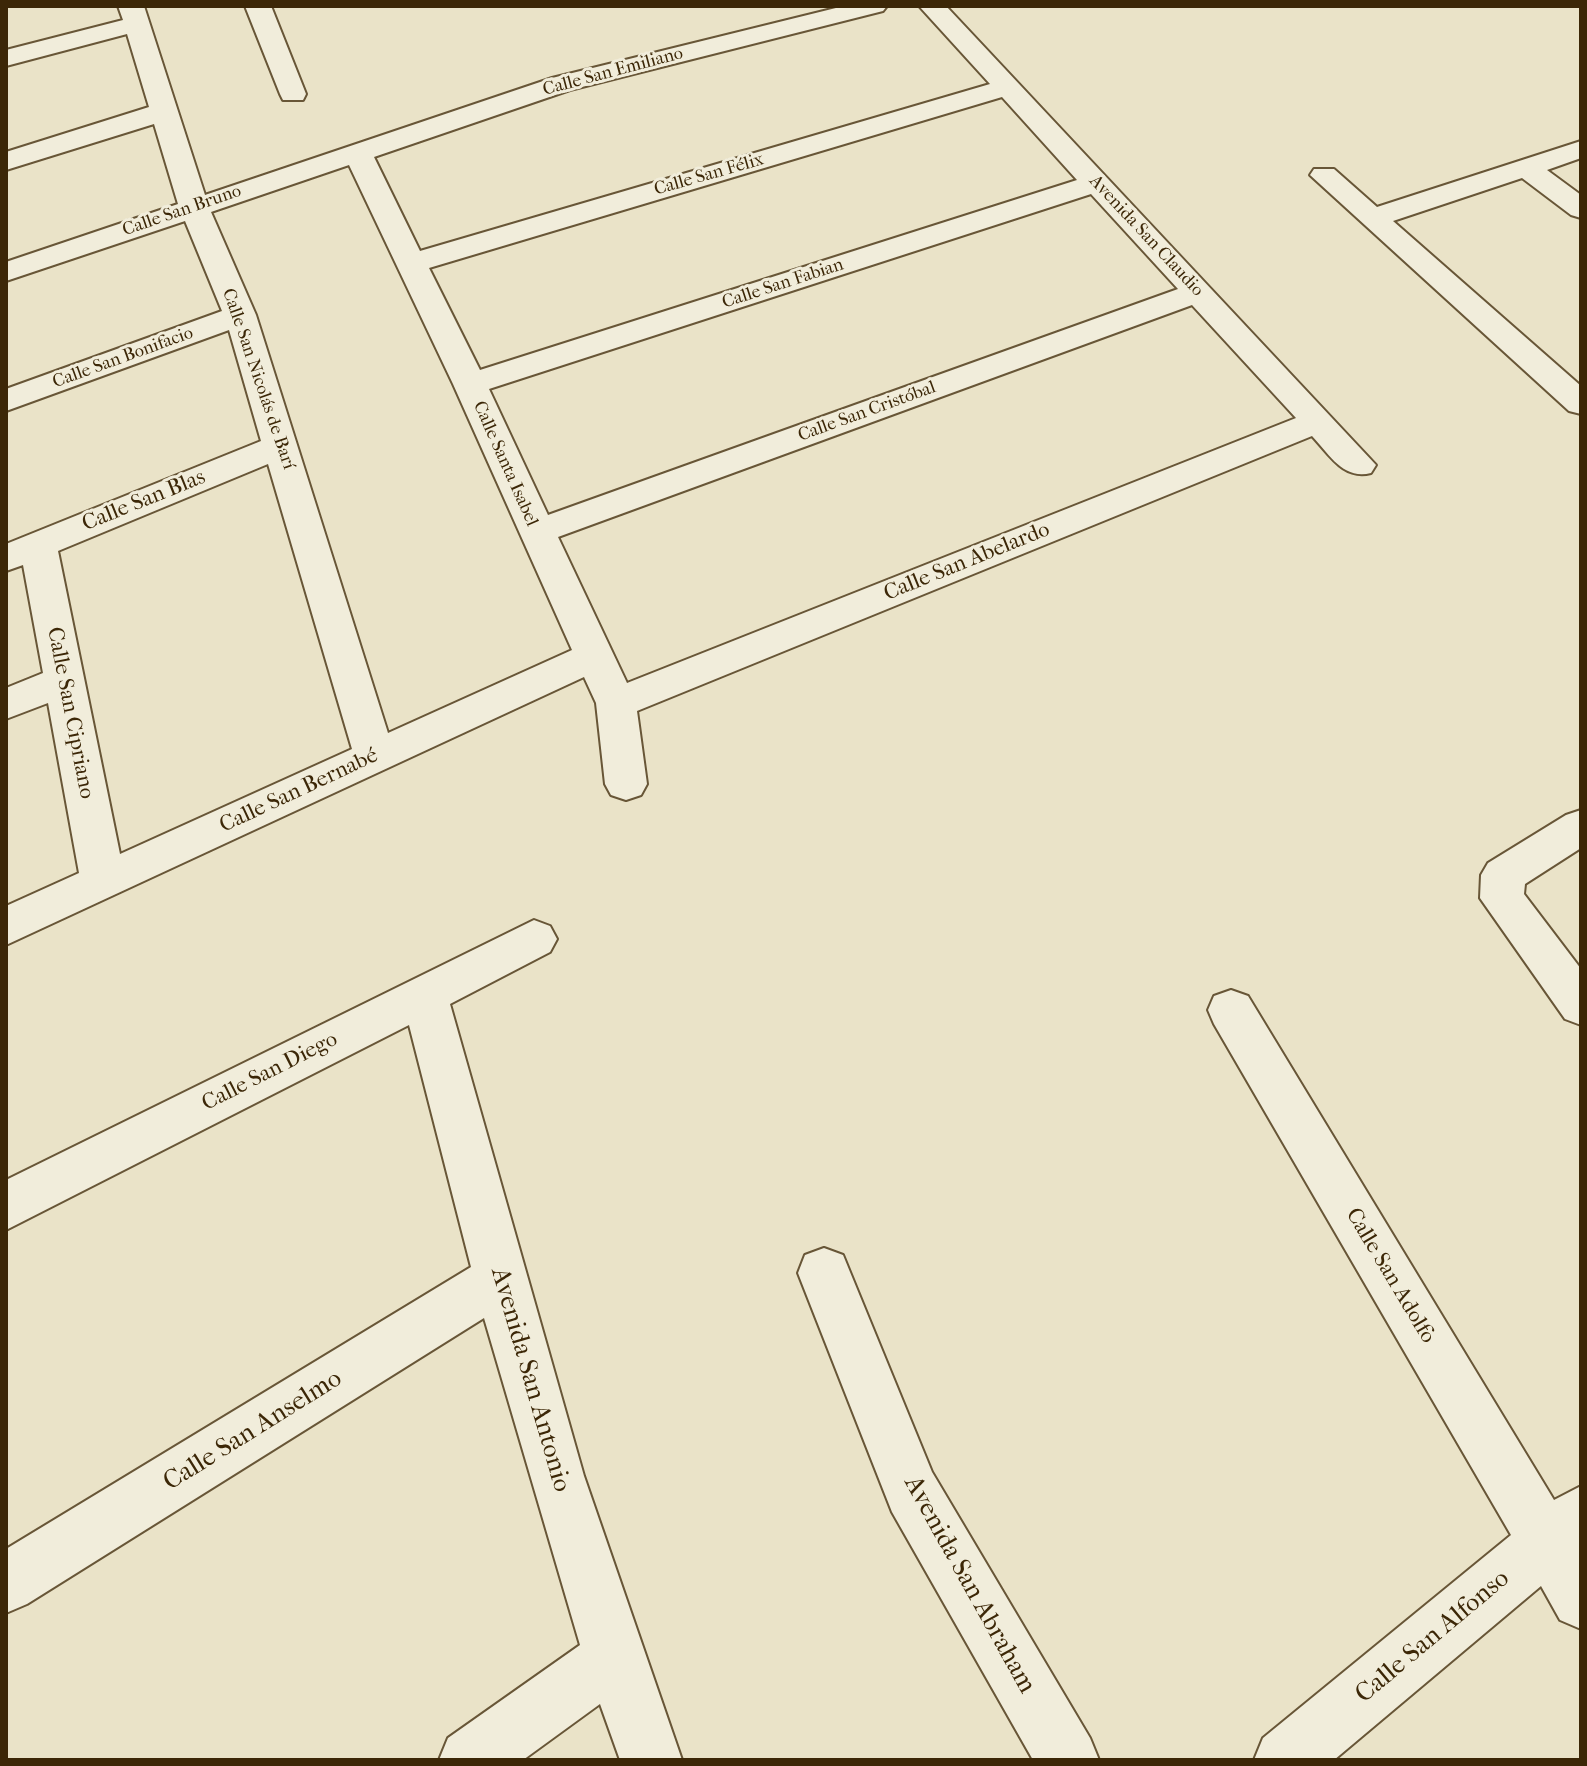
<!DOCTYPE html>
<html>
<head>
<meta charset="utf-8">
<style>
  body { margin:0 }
  #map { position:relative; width:1587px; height:1766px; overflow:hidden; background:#eae3c8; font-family:"IM FELL French Canon",serif }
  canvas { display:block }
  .frame { position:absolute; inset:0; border:8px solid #3c2707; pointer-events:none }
</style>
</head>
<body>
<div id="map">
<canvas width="1587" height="1766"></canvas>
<div class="frame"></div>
</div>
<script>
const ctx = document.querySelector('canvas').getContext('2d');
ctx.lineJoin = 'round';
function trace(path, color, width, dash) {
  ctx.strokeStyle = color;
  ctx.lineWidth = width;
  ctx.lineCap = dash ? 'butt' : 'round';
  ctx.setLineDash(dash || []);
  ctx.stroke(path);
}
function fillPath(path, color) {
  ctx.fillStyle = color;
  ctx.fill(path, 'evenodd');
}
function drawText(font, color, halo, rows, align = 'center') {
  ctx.font = font + ' "IM FELL French Canon",serif';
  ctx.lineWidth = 6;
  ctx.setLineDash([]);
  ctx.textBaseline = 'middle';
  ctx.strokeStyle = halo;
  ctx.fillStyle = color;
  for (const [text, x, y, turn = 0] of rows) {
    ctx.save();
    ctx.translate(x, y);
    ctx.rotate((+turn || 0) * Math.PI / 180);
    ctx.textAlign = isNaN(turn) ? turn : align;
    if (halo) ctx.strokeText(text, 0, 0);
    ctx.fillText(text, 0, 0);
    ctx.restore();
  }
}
const street = new Path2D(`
  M118,6h26l61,189 347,-117 292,-72h43l-4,5 -313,79 -196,67 46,94 570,-167 -71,-78h27l430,459 -5,8c-28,7 -41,-18 -59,-37l-675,275 10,73 -6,11 -15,5 -15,-5 -6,-11 -9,-81 -12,-26 -578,268v-39l73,-33 -31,-170 -42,16v-31l37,-15 -20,-108 -17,6v-27l255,-103 -32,-111 -223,81v-22l216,-78 -37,-90 -179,60v-19l172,-58 -24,-80 -148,46v-18l143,-45 -22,-73 -121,32v-16l117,-30zM1002,97l75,83 -597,190 -51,-102zM349,165l104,219 119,266 -184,83 -132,-418 -45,-103zM1091,194l87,95 -630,226 -59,-126zM1192,305l104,113 -669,265 -69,-146zM268,464l84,285 -232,105 -62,-303z
  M245,6h26l35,88 -3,6h-20l-3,-6z
  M1581,141v17l-34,12 34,25v23l-10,-3 -49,-37 -129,43 188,165v28l-12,-3 -259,-236 4,-6h20l43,38z
  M1581,810v38l-56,36 -1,10 57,75v56l-16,-6 -85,-121 1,-23 7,-12 78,-48z
  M534,920l16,6 7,13 -7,13 -100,52 134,472 98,284h-62l-20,-56 -77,56h-84l9,-22 132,-93 -96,-327 -457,286 -21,9v-64l465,-282 -62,-242 -403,205v-50z
  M1231,990l17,6 306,504 27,-14v143l-21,-9 -19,-34 -207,174h-80l9,-22 248,-203 -297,-511 -6,-14 6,-14z
  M824,1248l19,7 89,217 158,266 9,22h-66l-141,-248 -94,-239 7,-18z`);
trace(street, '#685637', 4);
fillPath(street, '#f1eddb');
drawText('18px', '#3c2707', '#f1eddb', [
  ["Calle San Emiliano",613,72,-15],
  ["Calle San Félix",709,175,-16],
  ["Calle San Bruno",182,211,-19],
  ["Avenida San Claudio",1146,236,47],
  ["Calle San Fabian",783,284,-18],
  ["Calle San Bonifacio",123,358,-20],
  ["Calle San Nicolás de Barí",258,379,71],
  ["Calle San Cristóbal",867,412,-20],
  ["Calle Santa Isabel",505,464,66]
]);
drawText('22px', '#3c2707', '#f1eddb', [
  ["Calle San Blas",144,501,-22],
  ["Calle San Abelardo",967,562,-22],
  ["Calle San Cipriano",70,713,79],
  ["Calle San Bernabé",299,791,-25],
  ["Calle San Diego",270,1072,-27],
  ["Calle San Adolfo",1390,1276,59]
]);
drawText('26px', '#3c2707', '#f1eddb', [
  ["Avenida San Antonio",530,1380,74],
  ["Calle San Anselmo",253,1431,-32],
  ["Avenida San Abraham",969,1585,61],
  ["Calle San Alfonso",1433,1637,-40]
]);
</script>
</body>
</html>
